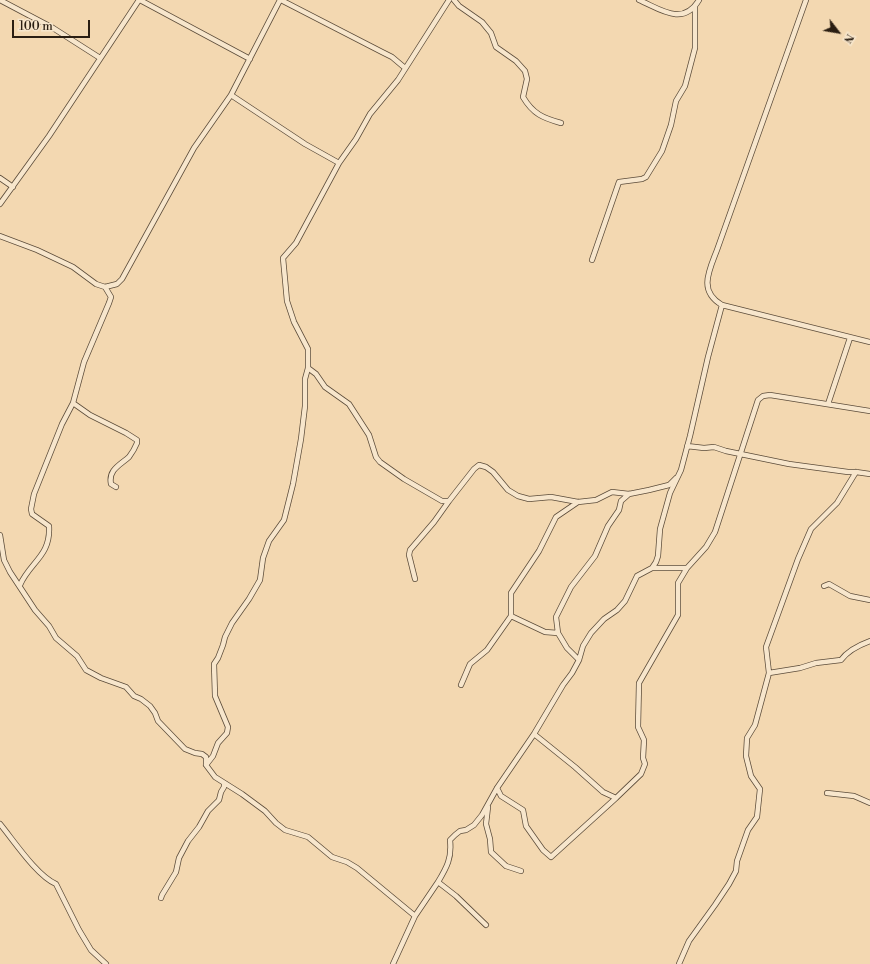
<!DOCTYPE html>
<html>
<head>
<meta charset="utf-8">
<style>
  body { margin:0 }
  #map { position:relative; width:870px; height:964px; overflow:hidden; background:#f3d8b1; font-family:"Libre Bodoni",serif }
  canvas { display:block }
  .north { position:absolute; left:818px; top:12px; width:40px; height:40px; -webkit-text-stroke:3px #f7e6cc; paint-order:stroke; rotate:121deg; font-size:11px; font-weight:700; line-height:16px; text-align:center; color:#2a1e12 }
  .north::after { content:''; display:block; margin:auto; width:14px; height:18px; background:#2a1e12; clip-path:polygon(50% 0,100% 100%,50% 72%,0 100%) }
  .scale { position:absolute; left:12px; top:20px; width:78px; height:18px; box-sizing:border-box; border:2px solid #2a1e12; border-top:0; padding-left:5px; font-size:12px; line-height:14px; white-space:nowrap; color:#2a1e12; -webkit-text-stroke:3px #f7e6cc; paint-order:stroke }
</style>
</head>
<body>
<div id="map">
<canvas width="870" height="964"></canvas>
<div class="north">N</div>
<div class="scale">100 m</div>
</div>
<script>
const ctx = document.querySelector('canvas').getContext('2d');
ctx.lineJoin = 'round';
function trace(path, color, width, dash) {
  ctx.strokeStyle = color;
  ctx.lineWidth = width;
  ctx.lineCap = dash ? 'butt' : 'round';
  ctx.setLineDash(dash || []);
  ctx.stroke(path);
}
const street = new Path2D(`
  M0,0l53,28 47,30
  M140,0l110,59
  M281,0l101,52 10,5 13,11
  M454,0l5,6 23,16 9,11 5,14 20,14 9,10 2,8 -4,18c10,17 20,21 38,26
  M639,0c21,9 44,27 60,0
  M231,95l49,-95
  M0,178l13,9
  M0,204l49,-68 90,-136
  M0,236l37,14 36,17 23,17 9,3 12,-3 5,-5 72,-131 37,-53 74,49 34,19
  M592,260l27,-78 23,-3 4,-2 16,-26 9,-26 5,-24 9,-15 10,-38v-42
  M722,305l148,37
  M308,368l8,6 9,13 24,17 20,31 7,22 4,5 24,17 38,22h7l25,-32 5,-4 7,2 7,5 15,18 10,6 11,3 22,-2 27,5 18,-2 16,-8 17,2 20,-4 20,-5 7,-7
  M73,403l17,12 36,18 11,7v3c-2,5 -5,10 -8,14 -9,8 -21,13 -18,27l5,3
  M828,404l22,-66
  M687,446l17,2 10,-1 12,4 63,13 59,8h8l14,2
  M0,535l4,25 6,12 25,38 14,16 7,12 21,18 9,14 15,8 25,9 8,9 7,3 9,7 5,7 3,8 27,28 10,4 7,1 4,3v8l9,12 27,17 23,17 11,12 9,7 23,7 24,20 15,5 10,6 58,48
  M652,568h35l19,-21 9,-15 43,-132 5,-4 7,-1 100,16
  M415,579l-6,-24 1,-5 24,-28 15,-21
  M20,585c10,-23 31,-29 29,-59l-17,-12 -1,-5 3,-15 28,-70 11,-21 11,-41 25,-59 2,-6 -6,-10
  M824,586l5,-2 21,12 20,4
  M511,616l34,16 13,1
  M579,660l-12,-12 -9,-15 -2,-16 15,-30 24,-31 13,-30 11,-16 2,-9 8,-7
  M769,673l31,-5 16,-5 25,-3c7,-10 18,-15 29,-19
  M461,685l9,-21 17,-14 24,-34v-23l28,-42 17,-34 22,-15
  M534,734l41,33 28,25 13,6 25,-24 4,-10 -2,-6 1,-18 -6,-13 1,-44 39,-68v-32l9,-15
  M206,765l7,-9 5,-13 9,-10 1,-6 -13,-31 -1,-32 4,-6 5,-13 2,-8 7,-14 17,-24 11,-19 3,-22 6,-17 15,-21 9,-36 8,-45 4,-33v-27l3,-11v-19l-14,-27 -7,-21 -4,-43 13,-15 43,-80 17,-24 14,-25 28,-34 51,-80
  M497,788l4,8 22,14 3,16 17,24 8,7 65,-59
  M827,793l27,3 16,7
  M488,807l-2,17 4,15 1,13 15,14 15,5
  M0,824c14,17 37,52 56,60l23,46 12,20 15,14
  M161,898l1,-3 14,-23 3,-14 9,-17 11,-14 9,-16 11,-11 2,-8 3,-5v-4
  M486,925l-30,-29 -18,-14c9,-15 14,-24 12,-42l5,-5 5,-4 6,-1 8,-5 8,-10 15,-27 37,-54 29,-49 9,-12 7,-13 4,-14 8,-13 13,-14 13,-9 8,-9 12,-25 15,-8 4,-6 2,-6 2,-27 10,-36 11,-23 9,-34 18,-79 14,-52c-24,-14 -13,-34 -5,-55l89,-250
  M393,964l22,-48 23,-34
  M679,964l10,-23 26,-36 14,-21 7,-13 1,-10 11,-31 9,-13 3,-28 -9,-13 -5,-20 1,-18 8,-13 14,-52 -3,-26 32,-88 13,-30 26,-26 19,-31`);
trace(street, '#5c4c3a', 6);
trace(street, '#f7e6cc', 4.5);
</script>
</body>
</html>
